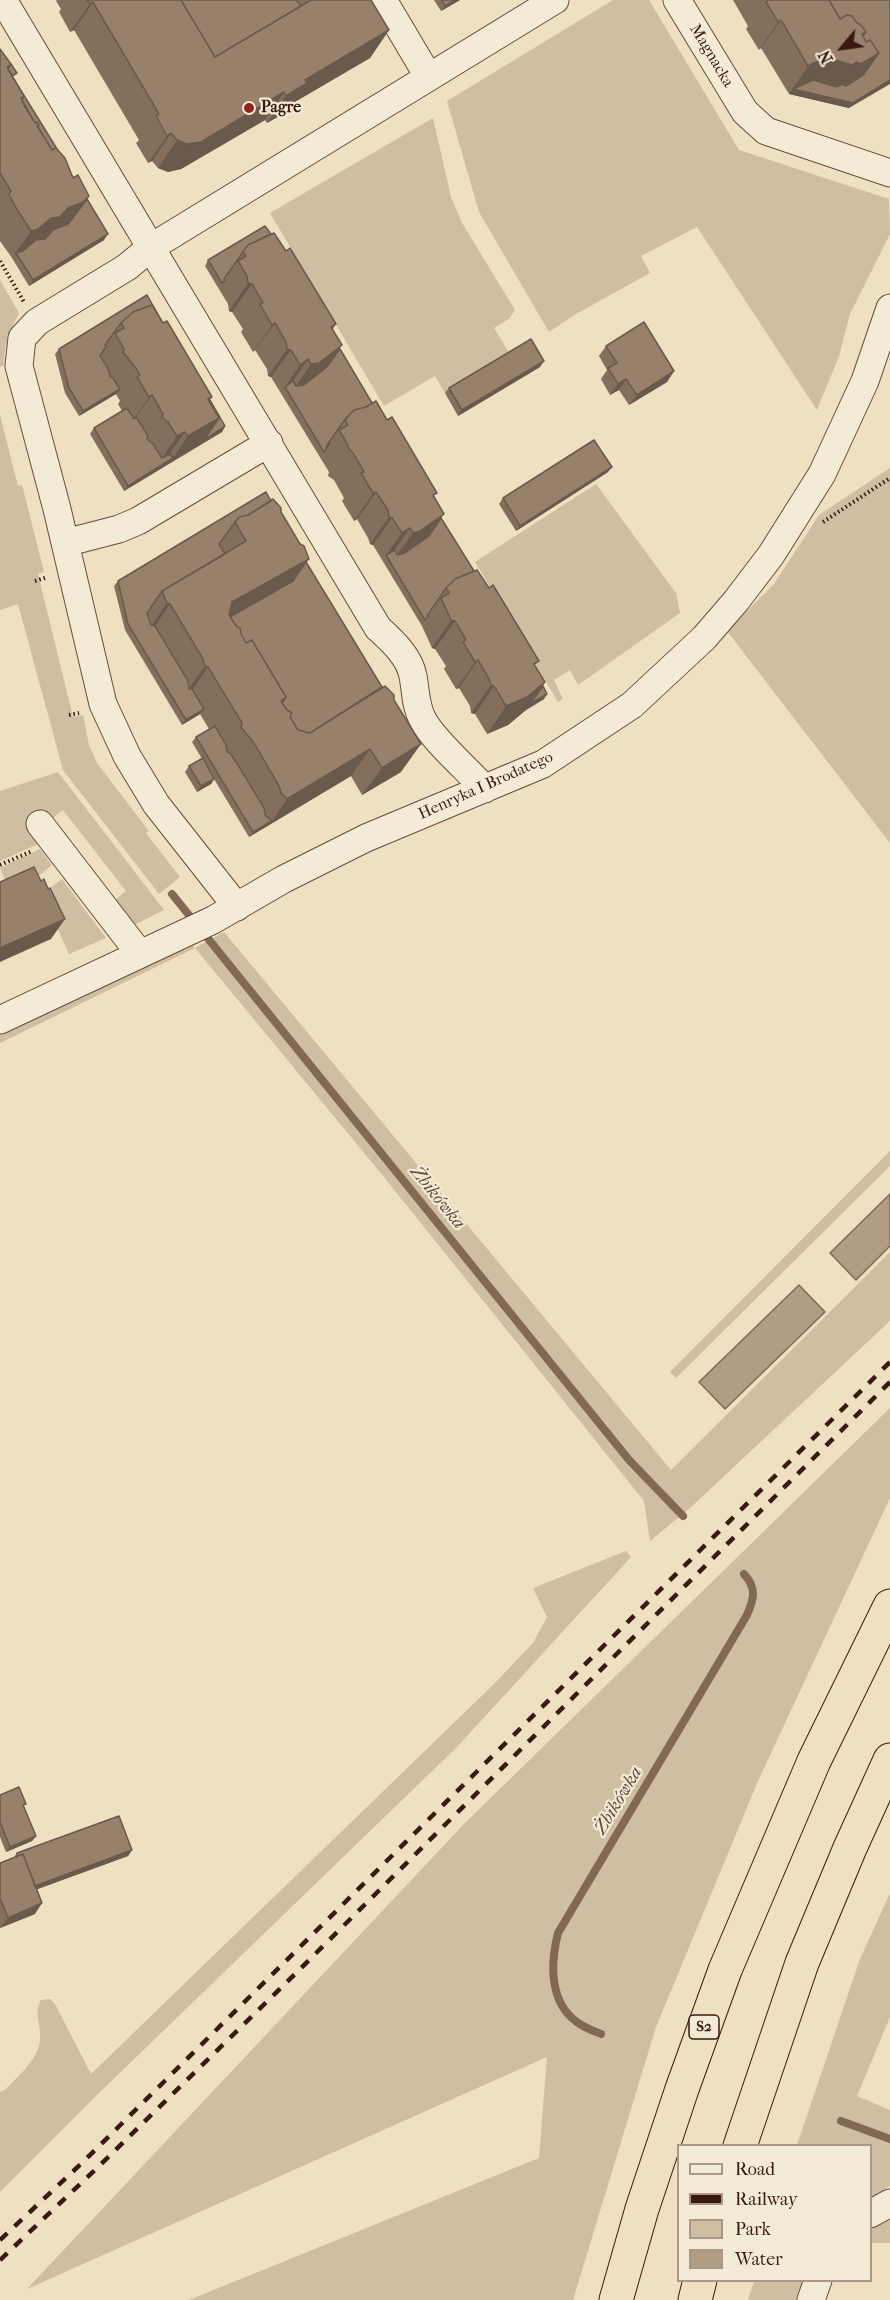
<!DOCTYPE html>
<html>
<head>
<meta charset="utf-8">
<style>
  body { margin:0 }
  #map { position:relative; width:890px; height:2300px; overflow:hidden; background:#eee0c0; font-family:"IM FELL French Canon",serif }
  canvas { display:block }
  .legend { position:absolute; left:677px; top:2144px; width:195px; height:138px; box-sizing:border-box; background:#f4ebd6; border:2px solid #aa9786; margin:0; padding:8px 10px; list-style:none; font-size:18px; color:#3a1a0e }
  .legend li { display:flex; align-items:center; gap:12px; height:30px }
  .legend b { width:30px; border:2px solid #aa9786 }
  .north { position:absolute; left:812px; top:18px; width:60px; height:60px; -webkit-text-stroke:4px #f4ebd6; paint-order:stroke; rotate:241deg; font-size:16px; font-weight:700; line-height:24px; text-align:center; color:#3a1a0e }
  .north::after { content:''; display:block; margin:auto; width:21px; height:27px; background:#3a1a0e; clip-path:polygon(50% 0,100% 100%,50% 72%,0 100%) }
</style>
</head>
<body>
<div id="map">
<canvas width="890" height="2300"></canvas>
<ul class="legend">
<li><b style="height:8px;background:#f4ebd6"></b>Road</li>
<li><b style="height:8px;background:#3a1a0e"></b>Railway</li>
<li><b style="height:16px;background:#cfbea2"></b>Park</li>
<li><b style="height:16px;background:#b19d83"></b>Water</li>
</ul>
<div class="north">N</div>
</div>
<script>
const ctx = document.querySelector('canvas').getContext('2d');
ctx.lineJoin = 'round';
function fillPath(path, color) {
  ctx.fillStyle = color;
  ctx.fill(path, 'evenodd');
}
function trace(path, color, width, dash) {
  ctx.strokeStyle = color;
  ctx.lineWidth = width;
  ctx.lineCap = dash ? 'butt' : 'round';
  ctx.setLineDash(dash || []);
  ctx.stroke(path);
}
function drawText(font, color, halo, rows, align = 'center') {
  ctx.font = font + ' "IM FELL French Canon",serif';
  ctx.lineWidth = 4.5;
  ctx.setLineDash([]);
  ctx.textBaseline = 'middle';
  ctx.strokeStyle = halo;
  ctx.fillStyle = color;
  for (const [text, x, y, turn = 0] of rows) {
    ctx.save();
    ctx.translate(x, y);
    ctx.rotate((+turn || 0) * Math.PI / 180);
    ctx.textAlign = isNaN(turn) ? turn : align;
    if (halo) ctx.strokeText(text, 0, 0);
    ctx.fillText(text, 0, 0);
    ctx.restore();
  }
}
fillPath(new Path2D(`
  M613,0h36l90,150 150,49 1,35 -40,80 -11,42 -22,54 -120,-183 -56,29 9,17 -74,41 -27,18 -70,-120 -32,-111z
  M433,118l18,79 11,26 53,87 -6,9 -15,9 16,26 -65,39 -10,-17 -51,30 -114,-193z
  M0,280l19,33c-9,18 -15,32 -15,52l-4,2z
  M0,415l18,71 4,-1 22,87 -6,2 35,143 10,-2 6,30 8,18 52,68 -3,2 34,44 -21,17 -96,-124 -45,-166 -18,6z
  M890,468v375l-163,-212 47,-47 45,-69z
  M596,484l80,109 4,20 -102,72 -8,-15 -16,10 9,19 -5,3 -83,-140z
  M58,772l106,138 -34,17 -19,-24 15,-12 -63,-81 -14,11 -6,21 -43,19v-70z
  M40,849l12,16 -20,16 -23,10 -9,-23z
  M62,879l44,59 -37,16 -27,-60z
  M224,932l447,538 219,-218v69l-200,187 -40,33 -6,-40 -265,-330 -184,-223 -195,95v-9l191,-90 4,4z
  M890,1151v15l-214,212 -6,-6z
  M890,1408v90l-132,283 -102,246 -83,273h-384l350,-142 8,-101 -520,232 437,-465z
  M626,1551l5,6 -174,190 -359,347 -98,98v-100l5,-2c13,-14 32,-29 35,-49 2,-14 -7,-29 1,-41l9,-1 5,5 36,70 403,-390 39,-41 14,-26 -14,-29z
  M890,1893v124l-33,79 33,14v76l-19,12 -1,-52 -73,-1 63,-186z
  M890,2218v25h-19v-15z
  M754,2281h50l-6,19h-50z`), '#cfbea2');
const water = new Path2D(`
  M890,1194v52l-34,34 -26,-27z
  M799,1285l26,27 -100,97 -26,-27z`);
fillPath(water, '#b19d83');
trace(water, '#816954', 1.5);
trace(new Path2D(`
  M172,894l457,566 54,56
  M601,2034c-10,-4 -21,-8 -29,-16 -23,-21 -21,-57 -14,-85l189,-318c7,-16 10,-27 -3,-41
  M841,2121l49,18`), '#816954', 8);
const minor = new Path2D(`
  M3,0l375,628c14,13 31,28 35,48 3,15 2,30 10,44 10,20 46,51 62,69
  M383,0l45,76
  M677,0l68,112 21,19 124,42
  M65,543l54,-14 19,-8 131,-78
  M40,824l100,130
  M237,907l-81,-103 -29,-48 -24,-52 -46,-195 -38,-143 3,-28 15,-16 90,-55 23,-19 405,-248
  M0,1020l213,-100 71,-41 82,-41 177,-74 89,-59 72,-67 32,-37 35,-46 51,-81 43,-93 25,-73
  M870,2214l20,-11
  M811,2300l7,-20`);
const highway = new Path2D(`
  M740,2146l62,-183 48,-115 40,-88
  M616,2300l26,-91 40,-120 43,-119 89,-209 76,-155
  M695,2300l5,-20`);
trace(minor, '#674c3a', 29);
trace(highway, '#3a1a0e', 35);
trace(new Path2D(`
  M0,261l24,41
  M823,522l67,-44
  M35,581l10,-3
  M69,715l10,-2
  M0,865l32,-14`), '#3a1a0e', 4, [1.5, 3]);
trace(minor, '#f4ebd6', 27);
trace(highway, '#eee0c0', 33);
trace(new Path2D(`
  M0,2240l84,-79 806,-799
  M0,2260l95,-90 191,-187 604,-601`), '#3a1a0e', 4.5, [10, 10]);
fillPath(new Path2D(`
  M57,0h314l18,30 -19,28 -77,45 -5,8 -21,12 -2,-3 -84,49 -13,3 -10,-4 -6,-7 -4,2 -12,-20 3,-3 -65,-110 -4,2 -11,-20 2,-3 -5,-8z
  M434,0h26l-19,11z
  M733,0h157l-41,108 -60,-14 -28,-46 -2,2 -13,-21 2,-3z
  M0,49l13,28 74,122 17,41 -75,46 -17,-28 -12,-17z
  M271,234l15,17 50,73 -3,5 7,20 32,54 62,94 7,21 33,53 71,111 -2,4 1,13 -18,11 -18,15 -21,9 -12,-20 -4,-1 -1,-7 -11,-18 -3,1 -12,-20 2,-3 -11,-17 -3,-1 -10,-22 -49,-81 -3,-1 -2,-6 -11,-19 -3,2 -12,-20 2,-3 -10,-18 -6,-4 1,-4 -58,-95 -3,-1 -1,-7 -12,-19 -2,2 -12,-20 2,-3 -11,-17 -3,-1 -1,-7 -23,-38 3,-6z
  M147,295l16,28 49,74 -2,3 15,26 -3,6 -98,59 -34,-57 4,-6 28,-17 -4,-7 2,-3 -4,-7 -37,22 -14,-23 -10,-39 4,-5z
  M606,346l68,25 -7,11 -38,23 -10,-15 -9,5 -9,-16 6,-9 -8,-14z
  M540,367l-82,49 -13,-23 4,-5z
  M608,472l-92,59 -17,-27 4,-6z
  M271,501l10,11 25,50 76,125 12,13 7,72 -39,23 -11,-19 -102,61 -35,-58 -3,5 -14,8 -12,-20 4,-6 13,-7 -10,-17 4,-5 13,-8 -9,-15 -18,11 -57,-95 -11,-44 4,-5z
  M0,1795l24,13 12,28 -4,5 -26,11 -6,-15z
  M132,1850l-4,6 -91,33 -2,25 -35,14v-65l14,-6 3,-4z`), '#836f5c');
fillPath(new Path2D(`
  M454,0h6l-19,11 4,-5z
  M93,2l-19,28 -4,2 20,-28z
  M781,20l-20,28 -2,2 19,-28z
  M389,30l-19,28 -77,45 -5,8 -21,12 19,-27 19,-16z
  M879,53l-26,50 37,-23v4l-41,24 -60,-14 19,-28 10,-5 11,-3 28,4z
  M284,92l-19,28 -84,49 -13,3 -10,-4 19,-28z
  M171,133l-19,28 -4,2 19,-27z
  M89,196l-20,27 -28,22 -22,11 -3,-3 -4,5 19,-27z
  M108,234l-4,6 -75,46 4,-6z
  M248,283l4,1 -20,28 -3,-1z
  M275,323l-20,27 -2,2 19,-27z
  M342,345l-19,28 -31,19 19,-28z
  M287,349l4,1 -20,27 -3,-1z
  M308,359l-19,28h-4l15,-22z
  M544,361l-4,6 -82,49 4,-6z
  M674,371l-7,11 -38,23 8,-10z
  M626,379l-7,11 -9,5 8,-11z
  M120,389l-4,5 -37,22 4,-5z
  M152,395l-20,27 -2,2 19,-27z
  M219,418l-19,27 -76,46 4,-5 45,-28 15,-22z
  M225,426l-3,6 -22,13 4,-5z
  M185,432l-19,27 -8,5 19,-28z
  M612,467l-4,5 -92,59 4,-5z
  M376,492l-19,27 -3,2 19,-28z
  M444,514l-19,27 -32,19 20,-27z
  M389,517l3,1 -19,27 -3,-1z
  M410,528l-19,27h-5l16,-22z
  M309,559l-19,27 -74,42 16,-26z
  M167,603l3,1 -19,28 -3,-1z
  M451,620l4,1 -20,28 -3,-1z
  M478,660l-19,28 -3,1 19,-27z
  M205,666l3,1 -19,28 -4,-1z
  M545,682l-15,22 17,-10 -3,5 -18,11 -18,15 -21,9 19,-28z
  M491,685l3,1 -19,28 -4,-1z
  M204,709l-4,5 -18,11 4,-5z
  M421,744l-20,28 -39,23 20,-27z
  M370,749l-19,27 -102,61 4,-5 19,-11 15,-22z
  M214,779l-3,5 -14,8 4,-6z
  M65,919l-14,20 -51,23v-14z
  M36,1836l-4,5 -26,11 4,-5z
  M132,1850l-4,6 -101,37 4,-6z
  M42,1903l-7,11 -35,14 8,-10z`), '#6a5a4b');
const building = new Path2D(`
  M87,0h94l34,57 96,-57h60l18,30 -84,50 2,3 -21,13 -2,-4 -83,50 -14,2 -10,-4 -6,-7 -4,3 -11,-20 3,-2 -66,-112 -3,2z
  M181,0h116l4,6 -86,51z
  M441,0h13l-9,6z
  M768,0h61l11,19 7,-4 5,1 5,7 4,2 5,7 -4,2 4,8 4,-2 9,13 -18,11 -4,-2 -5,3 -23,-7 -7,4 -4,-1 -10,5 -27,-46 -3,2 -12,-20z
  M829,0h61v80l-37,23 -60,-14 20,-9 24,7 5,-3 4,2 17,-11 16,-22 -9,-13 -4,2 -3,-6 3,-4 -5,-7 -4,-2 -5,-7 -5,-1 -7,4z
  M0,49l11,15 -4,3 17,29 -3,2 3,7 11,18 2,-1 2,3 -2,1 15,24 4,-2 9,10 8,20 5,-3 11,21 -6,6 -15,6 -8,9 -9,1 -13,11 -7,2 -13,-20 -9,-16 2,-4 -11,-18z
  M11,64l6,9 -5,3 45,73 -1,-1 -4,2 -14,-23 1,-2 -2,-3 -2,1 -13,-23 2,-4 -16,-27z
  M87,199l21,35 -75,46 -17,-27 7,-2 13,-11 9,-1 8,-9 15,-6 5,-6z
  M265,226l6,8 -23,11 -24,34 1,1 -3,3 -14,-23z
  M274,233l12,18 4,-3 46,76 -5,3 11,18 -23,18 -8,1 -3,-5 -8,6 -9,-15 -4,-1 -1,-7 -11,-19 -3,2 -12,-21 3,-1 -11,-19 -4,-1 -1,-7 -9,-15 8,-5 -3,-4 5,-7z
  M147,295l16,28 -11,-18 -19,7 -12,11 -16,22 1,2 -6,8 9,16 1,6 3,1 7,11 -37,22 -14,-23 -10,-39z
  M152,305l11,18 4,-2 45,76 -4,2 11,19 -31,18 -3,-4 -8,4 -9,-14 -6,-5 1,-3 -11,-19 -3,2 -12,-20 3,-2 -5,-8 -12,-15 1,-3 -9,-16 9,-5 -3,-5 12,-11z
  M644,322l30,49 -37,24 -11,-16 -8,5 -10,-16 9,-5 -11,-17z
  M531,339l13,22 -82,49 -13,-22z
  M340,349l32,54 -6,4 -12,3 -8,8 -19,27 -1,3 3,-6 1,1 -6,9 -39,-65 8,-6 3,5 8,-1 23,-18z
  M210,400l15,26 -21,14 15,-22 -10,-17z
  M376,401l11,19 5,-3 45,76 -4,2 11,19 -24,17 -7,2 -3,-5 -8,5 -10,-15 -3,-1 -1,-7 -12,-18 -3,1 -12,-20 3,-1 -11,-19 -5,-5v-3l-9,-15 9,-5 -3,-5 9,-10 12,-3z
  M127,408l7,11 2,-2 12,19 -1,3 6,5 9,14 8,-4 3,4 -45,28 -34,-58z
  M594,440l18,27 -92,59 -17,-28z
  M266,492l5,9 -23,14 -9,2 -20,27 6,10 -63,37 -15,22 4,12 4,1 33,55 1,8h3l12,20 -18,11 -58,-96 -10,-43z
  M273,499l8,9v4l19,32 4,2 5,13 -77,43 -3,13 8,12 3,1 1,6 5,9 6,-3 34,57 -5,4 6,9 5,3 -2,4 8,13 12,3 75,-47 9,9v5l27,44 -39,24 -12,-19 -83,50 -6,-6 -2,-7 -25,-43 -13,-16 1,-4 -34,-56 -3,-1 -2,-7 -33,-55 -3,-1 -5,-12 84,-50 -11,-19 4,-5 9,-2z
  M441,518l33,53 -19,8 -9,9 -19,28 1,1 -3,3 -39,-65 9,-5 2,5 8,-2 24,-17z
  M306,562l76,125 -72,46 -12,-3 -8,-13 2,-4 -5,-3 -5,-7 4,-6 -34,-57 -6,3 -5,-9 -1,-6 -3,-1 -7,-10 63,-36z
  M477,570l12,18 4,-3 46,76 -5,3 11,18 -18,15 -21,9 -12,-20 -3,-1 -2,-6 -11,-19 -3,2 -12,-20 3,-2 -11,-19 -4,-1 -10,-22 8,-5 -3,-5 9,-9z
  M543,686l4,8 -17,10z
  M215,726l11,19 1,7 3,1 8,12 26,43 1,7 7,6 -19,11 -57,-95z
  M203,758l11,21 -13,7 -12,-20z
  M34,867l7,14 3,-2 4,10 2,-1 15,31 -65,29v-66z
  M19,1787l7,17 -3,1 13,31 -26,11 -10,-25v-27z
  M119,1816l13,34 -97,36 -12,-32 -5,2 -1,-3z
  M23,1854l19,49 -34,15 -8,-20v-35z`);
fillPath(building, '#98816b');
trace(building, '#6a5a4b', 1.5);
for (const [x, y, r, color] of [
  [249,108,6,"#8f2418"]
]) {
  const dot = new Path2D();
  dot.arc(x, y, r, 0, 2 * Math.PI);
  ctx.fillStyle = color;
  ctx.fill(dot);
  trace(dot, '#f4ebd6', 2);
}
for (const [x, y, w] of [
  [704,2027,30]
]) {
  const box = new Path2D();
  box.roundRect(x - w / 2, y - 12, w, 24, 4.5);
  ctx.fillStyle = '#f4ebd6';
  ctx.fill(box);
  trace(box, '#3a1a0e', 1.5);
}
drawText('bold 15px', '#3a1a0e', null, [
  ["S2",704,2027]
]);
drawText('16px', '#3a1a0e', '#f4ebd6', [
  ["Magnacka",711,56,59],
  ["Henryka I Brodatego",486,786,-24]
]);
drawText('bold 16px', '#3a1a0e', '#f4ebd6', [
  ["Pagre",261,108]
], 'left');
drawText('italic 18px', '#644837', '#f4ebd6', [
  ["Żbikówka",437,1198,51],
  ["Żbikówka",619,1801,-59]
]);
</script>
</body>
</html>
